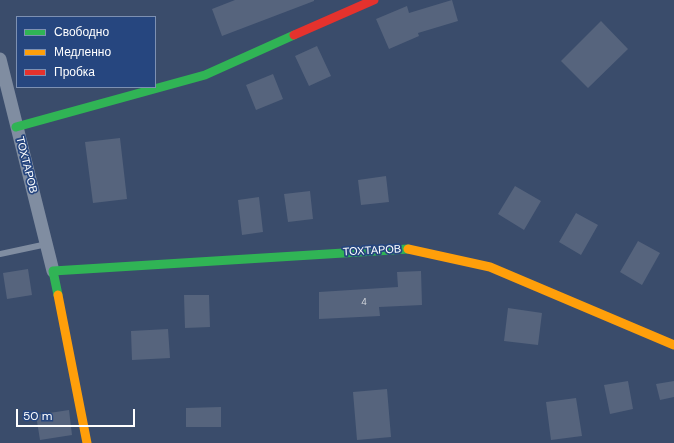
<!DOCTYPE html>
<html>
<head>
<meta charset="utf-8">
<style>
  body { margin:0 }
  #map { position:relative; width:674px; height:443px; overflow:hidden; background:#3a4c6b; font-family:"DM Sans",sans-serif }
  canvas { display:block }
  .legend { position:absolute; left:16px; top:16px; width:140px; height:72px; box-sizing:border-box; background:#26467f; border:1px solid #7d90b2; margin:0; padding:5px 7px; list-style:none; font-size:12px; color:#fff }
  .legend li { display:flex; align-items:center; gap:8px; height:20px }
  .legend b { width:20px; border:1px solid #7d90b2 }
  .scale { position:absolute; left:16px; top:409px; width:119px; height:18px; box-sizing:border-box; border:2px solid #fff; border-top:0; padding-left:5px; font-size:12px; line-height:14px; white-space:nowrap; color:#fff; -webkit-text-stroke:3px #26467f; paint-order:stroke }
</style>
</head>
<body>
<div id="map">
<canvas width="674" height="443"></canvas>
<ul class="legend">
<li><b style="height:5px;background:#30b455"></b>Свободно</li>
<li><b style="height:5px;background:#ff9f0a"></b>Медленно</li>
<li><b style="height:5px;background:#e5322d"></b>Пробка</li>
</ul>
<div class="scale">50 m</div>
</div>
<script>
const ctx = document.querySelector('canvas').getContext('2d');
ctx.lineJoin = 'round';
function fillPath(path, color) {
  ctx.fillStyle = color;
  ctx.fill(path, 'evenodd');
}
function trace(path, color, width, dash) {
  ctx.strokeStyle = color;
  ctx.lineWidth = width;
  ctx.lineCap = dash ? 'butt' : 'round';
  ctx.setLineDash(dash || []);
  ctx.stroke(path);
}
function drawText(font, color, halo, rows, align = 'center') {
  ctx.font = font + ' "DM Sans",sans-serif';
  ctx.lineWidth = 3.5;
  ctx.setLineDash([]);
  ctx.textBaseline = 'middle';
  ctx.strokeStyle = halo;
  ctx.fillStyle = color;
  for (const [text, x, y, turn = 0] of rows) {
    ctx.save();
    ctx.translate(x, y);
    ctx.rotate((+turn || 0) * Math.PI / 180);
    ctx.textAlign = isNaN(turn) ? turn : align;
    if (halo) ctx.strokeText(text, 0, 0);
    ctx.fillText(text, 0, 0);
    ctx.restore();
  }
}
fillPath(new Path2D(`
  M235,0h79v1l-92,35 -10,-27z
  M452,0l6,21 -40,12 1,3 -30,13 -13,-30 31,-13 2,7z
  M601,21l27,28 -40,39 -27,-27z
  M317,46l14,30 -22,10 -14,-30z
  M273,74l10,25 -27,11 -10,-25z
  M120,138l7,61 -34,4 -8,-61z
  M386,176l3,26 -28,3 -3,-25z
  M515,186l26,15 -17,29 -26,-16z
  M310,191l3,28 -25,3 -4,-28z
  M259,197l4,35 -21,3 -4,-35z
  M576,213l22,12 -17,30 -22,-13z
  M638,241l22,12 -18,32 -22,-13z
  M28,269l4,26 -25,4 -4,-26z
  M421,271l1,34 -43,2 1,9 -61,3v-27l79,-5 -1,-15z
  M184,295h25l1,32 -25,1z
  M508,308l34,5 -4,32 -34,-4z
  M168,329l2,29 -38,2 -1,-29z
  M628,381l5,28 -23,5 -6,-29z
  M674,381v16l-14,3 -4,-16z
  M387,389l4,48 -34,3 -4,-48z
  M576,398l6,38 -31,4 -5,-38z
  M221,407v20h-35v-19z
  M69,410l3,25 -32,5 -4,-25z`), '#56647d');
trace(new Path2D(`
  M0,254l47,-10`), '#808da1', 6);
trace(new Path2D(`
  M0,59l53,212`), '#808da1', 13);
trace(new Path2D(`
  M16,127l189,-52 89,-40
  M58,295l-5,-24 355,-22`), '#30b455', 9);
trace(new Path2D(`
  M408,249l82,18 184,78
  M58,295l29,148`), '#ff9f0a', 9);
trace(new Path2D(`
  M294,35l80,-35`), '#e5322d', 9);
drawText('9px', '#d5d8de', null, [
  ["4",364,303]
]);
drawText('11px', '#fff', '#26467f', [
  ["ТОХТАРОВ",26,165,76],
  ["ТОХТАРОВ",372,251,-3]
]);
</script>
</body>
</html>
